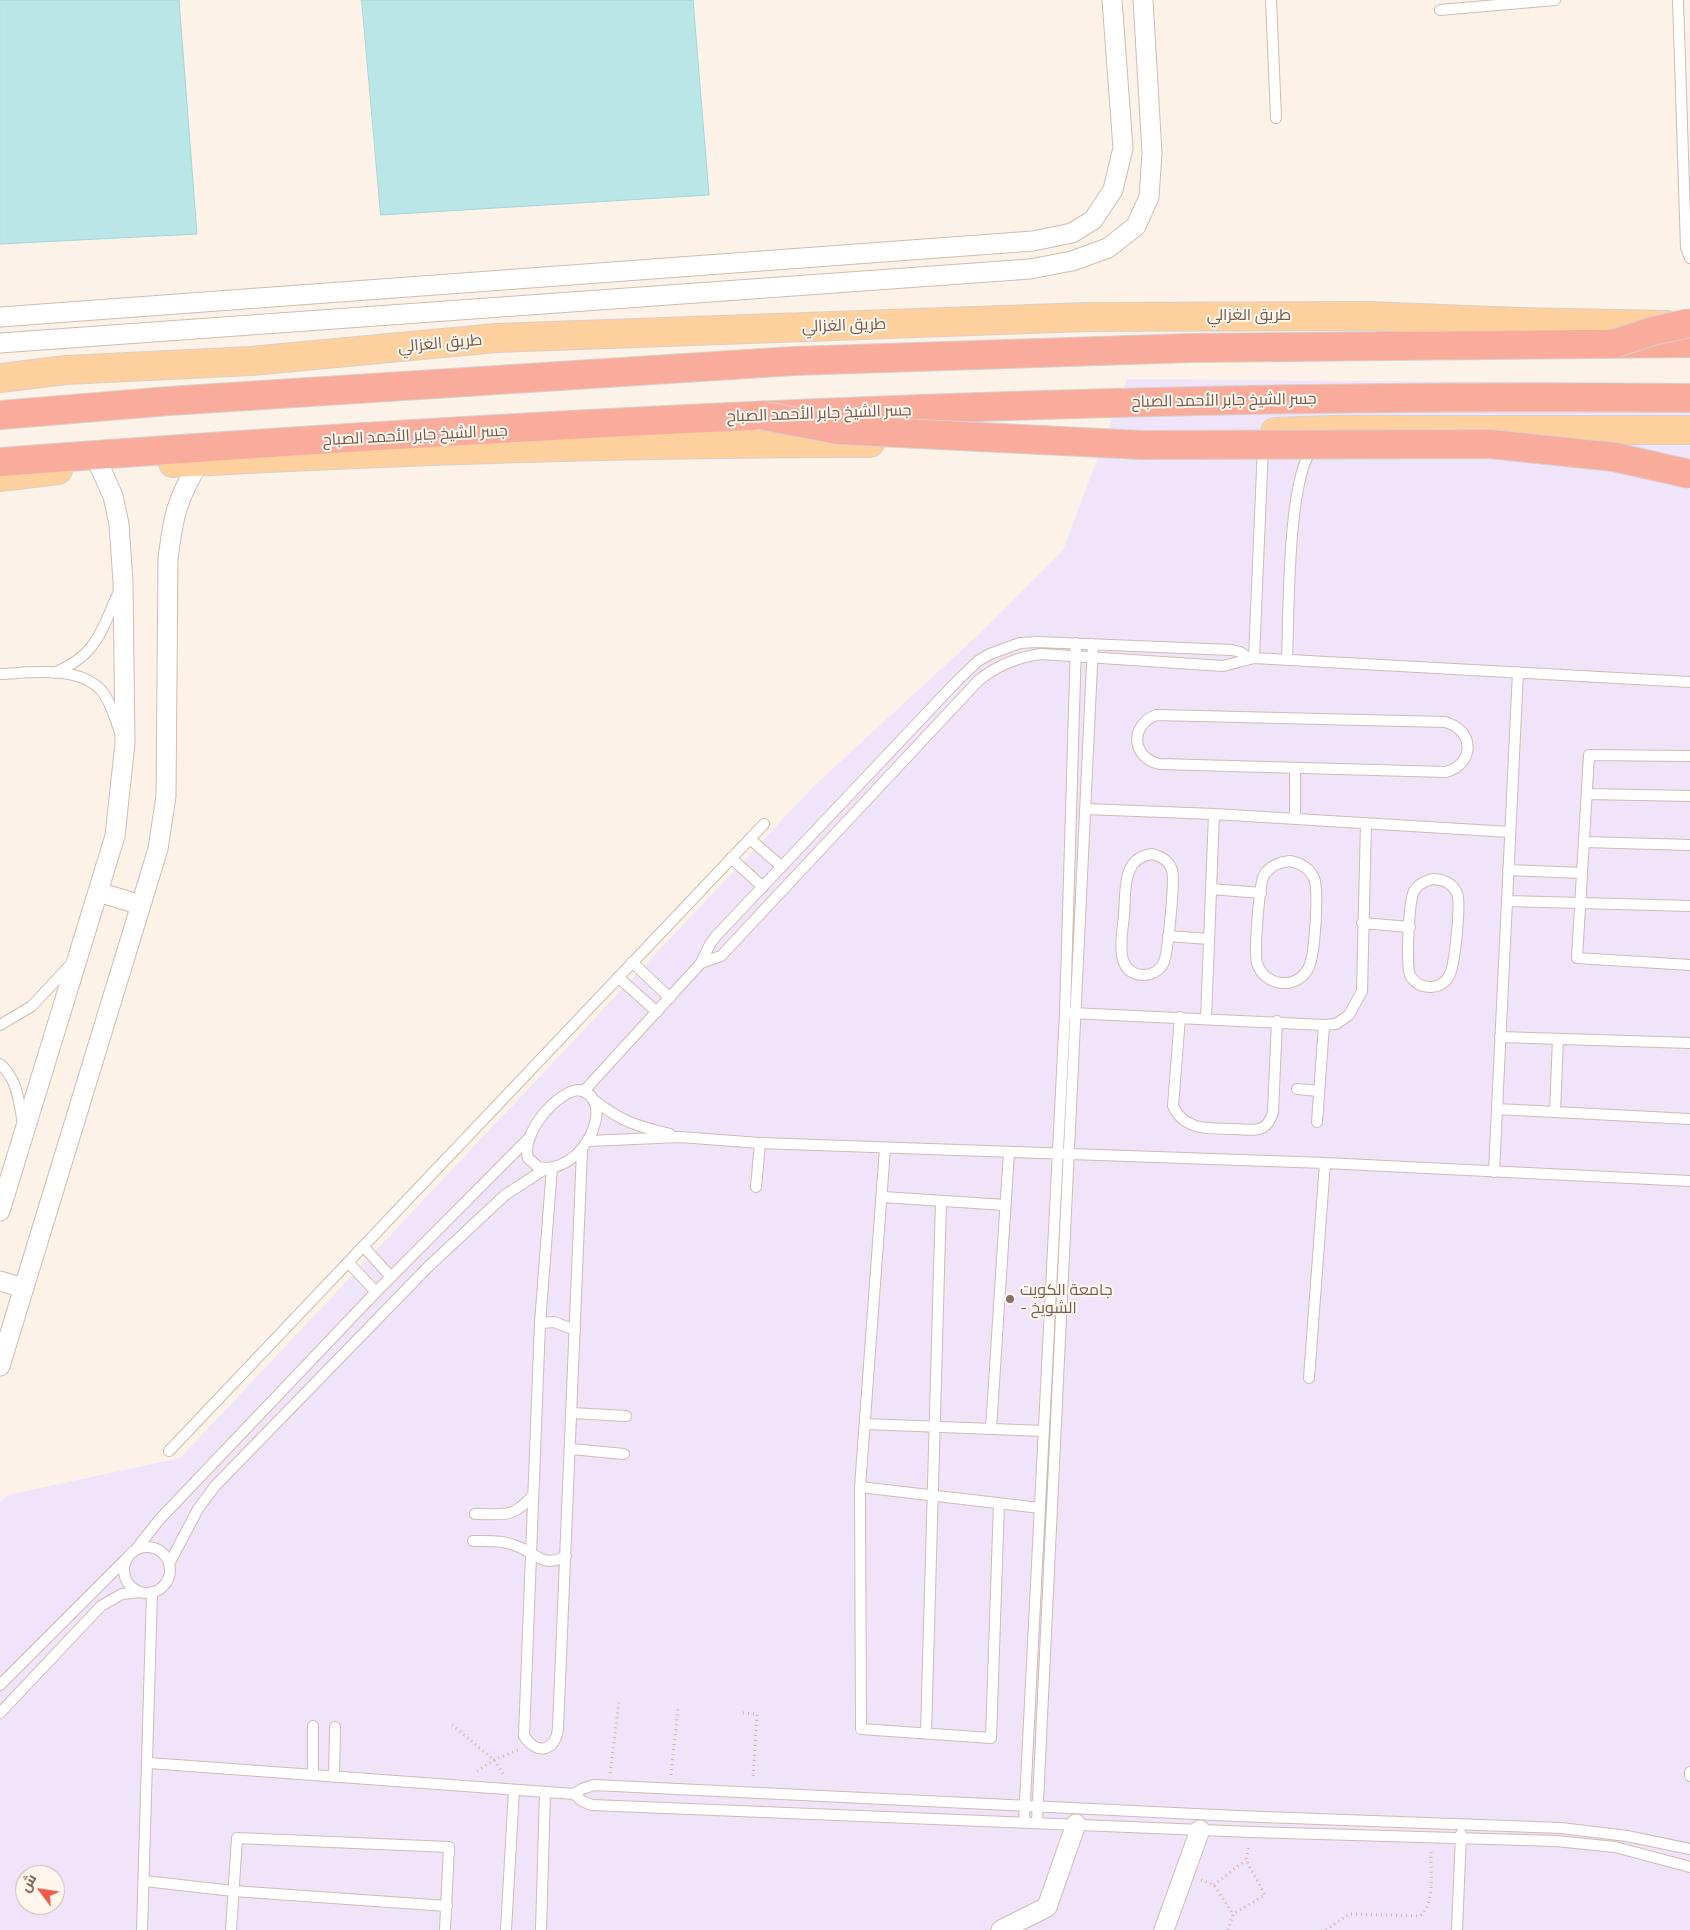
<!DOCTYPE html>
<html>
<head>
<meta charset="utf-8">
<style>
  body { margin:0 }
  #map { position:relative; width:1690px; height:1930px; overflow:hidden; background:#fdf2e7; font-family:"Exo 2",Cairo,sans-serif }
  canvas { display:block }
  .north { position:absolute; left:15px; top:1865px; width:50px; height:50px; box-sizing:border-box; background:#fff7ee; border:1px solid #c9b7ac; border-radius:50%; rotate:301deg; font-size:14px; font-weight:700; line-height:20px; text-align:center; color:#78564a }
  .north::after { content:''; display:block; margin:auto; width:18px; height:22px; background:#ea5c49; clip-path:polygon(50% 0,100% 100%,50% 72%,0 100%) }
</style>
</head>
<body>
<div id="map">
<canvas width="1690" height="1930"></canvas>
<div class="north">ش</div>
</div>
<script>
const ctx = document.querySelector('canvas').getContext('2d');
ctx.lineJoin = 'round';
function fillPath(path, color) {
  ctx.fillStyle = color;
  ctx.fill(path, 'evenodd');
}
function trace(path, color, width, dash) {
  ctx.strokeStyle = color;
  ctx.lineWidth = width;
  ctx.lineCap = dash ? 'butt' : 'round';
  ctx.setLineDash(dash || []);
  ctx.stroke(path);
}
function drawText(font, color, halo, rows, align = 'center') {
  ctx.font = font + ' "Exo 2",Cairo,sans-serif';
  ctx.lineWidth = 4;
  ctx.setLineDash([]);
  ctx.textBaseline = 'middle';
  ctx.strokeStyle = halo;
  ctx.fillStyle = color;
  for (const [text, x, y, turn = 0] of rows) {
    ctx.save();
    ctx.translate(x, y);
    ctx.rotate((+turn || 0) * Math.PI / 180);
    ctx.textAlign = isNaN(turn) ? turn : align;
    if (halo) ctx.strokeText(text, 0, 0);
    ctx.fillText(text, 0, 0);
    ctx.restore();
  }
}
fillPath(new Path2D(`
  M1127,379l563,5v1546h-1690v-428l8,-7 172,-37 635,-673 163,-150 85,-85zM25,1875h30v30h-30z`), '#efe4fa');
const water = new Path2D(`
  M0,0h179l18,234 -197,10z
  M362,0h331l16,195 -328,20z`);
fillPath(water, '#bae6e8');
trace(water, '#a0d7da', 1);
const lane = new Path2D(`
  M1271,0l5,118
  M1678,0l8,248 4,10
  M1440,10l115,-10
  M1254,658l9,-212
  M1287,660c2,-45 0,-182 26,-212
  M54,673c45,-19 47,-43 66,-84
  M0,674c30,-1 78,-9 101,16 9,10 14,29 19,42
  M1156,715l289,7c30,8 30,42 1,50l-287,-8c-28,-7 -29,-39 -3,-49z
  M1690,756l-101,-1 -12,203 113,7
  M1295,768v50
  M1587,794l103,2
  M1085,809l129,5 296,18
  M750,839l32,28
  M1584,842l106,3
  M1152,854c8,2 17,6 20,16 3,10 -4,86 -9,94 -4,7 -12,11 -19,11 -31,0 -22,-40 -20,-59 2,-24 -3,-58 28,-62z
  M731,858l32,29
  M1290,861c10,2 19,6 24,17 5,13 1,79 -6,91 -5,9 -15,15 -25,14 -12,0 -23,-9 -26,-20 -3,-10 2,-78 7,-88 6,-9 15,-13 26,-14z
  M1508,870l74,3
  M1432,879c11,0 20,4 25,14 4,10 -2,73 -8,83 -8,14 -28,15 -38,1 -6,-9 -2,-75 3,-86 4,-7 11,-10 18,-12z
  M1211,889l50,4
  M1507,901l183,5
  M1362,923l48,4
  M1168,936l41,3
  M632,962l38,36
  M701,963l20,-7 258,-276c19,-15 38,-23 62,-26l182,12 31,-8 436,24
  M618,977l39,35
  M1071,1013l253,12 12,-1 13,-9 13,-24 4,-168
  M1180,1017l-7,89c12,26 38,22 62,23 7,0 17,2 24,0 8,-2 12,-10 14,-17l4,-91
  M1206,1019l8,-205
  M0,1025l32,-19 40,-43
  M1500,1037l190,6
  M0,1064c18,16 19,38 23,60
  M1297,1089l22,2
  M578,1090c42,7 5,87 -40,77l-10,-9c-7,-24 27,-65 50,-68z
  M584,1091l117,-128 9,-19 6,-8 241,-255 21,-20 12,-7 30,-11 17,-1 195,8 8,2 9,6
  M595,1101c27,21 42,25 75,33
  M1497,1109l193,10
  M1555,1112l3,-73
  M1317,1122l7,-97
  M588,1141l92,-4 80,6 565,20 365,18
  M885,1148l-25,339 1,242 130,9 8,-235
  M552,1167l-12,156 -16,413c13,20 32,15 34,-8l24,-577
  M1494,1172l24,-500
  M756,1187l4,-44
  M883,1197l122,8
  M363,1246l28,31
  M348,1262l28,30
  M540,1323l14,-1 21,8
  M1309,1378l16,-215
  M572,1413l54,3
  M865,1424l179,7
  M991,1429l18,-277
  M571,1449l53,5
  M169,1451l595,-627
  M860,1487l180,21
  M475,1514c28,0 38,5 58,-19
  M473,1541c16,0 31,-1 46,6 19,8 24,21 47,9
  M124 1570a23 23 0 1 1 46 0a23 23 0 1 1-46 0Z
  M137,1548l22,-28 217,-228 153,-154
  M169,1564l29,-55 17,-23 214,-220 76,-71 40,-26
  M0,1685l126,-126
  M0,1713l101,-107 21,-12 18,-2
  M313,1726v49
  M926,1733l15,-532
  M149,1763l425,31 8,-5 12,-4 643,31 324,12 66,8 63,13
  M1690,1772v4
  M334,1777l1,-50
  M574,1794l8,7 10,4 659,27 305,9 59,6 75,20
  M1024,1821l41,-808 11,-370
  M1037,1822l56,-1178
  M145,1881l88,10 214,15
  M142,1930l10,-338
  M231,1930l6,-92 212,9 -4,83
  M506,1930l8,-140
  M541,1930l4,-138
  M1457,1930l4,-96`);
const street = new Path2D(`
  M0,317l1033,-76 39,-8 21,-13 20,-30 10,-42 -11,-148
  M0,343l1030,-74 42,-8 36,-13 28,-22 13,-29 3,-44 -9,-153
  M98,892l43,13
  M0,1211l115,-375 10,-93 -2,-161 -4,-58 -6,-28 -13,-29
  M0,1281l24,7
  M0,1366l158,-517 8,-53 2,-237c5,-42 9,-61 32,-98
  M1001,1930l46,-23 29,-83
  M1164,1930l36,-100`);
const primary = new Path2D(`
  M0,378l66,-8 185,-9 245,-23 590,-21 283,-1 150,6 147,3
  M1275,432l57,-2h358
  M173,463c232,-13 465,-20 697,-20
  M0,477l58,-7`);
const highway = new Path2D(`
  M0,415l169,-14 625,-40 396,-13 500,-5
  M0,462c562,-42 1126,-70 1690,-64`);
trace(lane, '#d2bbaf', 12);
trace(street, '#d2bbaf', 21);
trace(primary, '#d9d0cc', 30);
trace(highway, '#d9d0cc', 30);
trace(new Path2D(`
  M743,1713l14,1 -4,64
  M452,1725l42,35 10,15
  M477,1771l17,-11 24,-10
  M610,1773l9,-72
  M671,1775l7,-67
  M1201,1880l13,5 19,29
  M1214,1885l32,-25
  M1228,1930l5,-16 32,-19 -19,-35 3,-15
  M1326,1930l23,-16 71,2c16,-13 10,-46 11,-64`), '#d9b0a0', 3, [1, 4]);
trace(lane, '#fff', 10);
trace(street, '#fff', 19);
trace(primary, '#fdd09e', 28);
trace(highway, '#f9ab9c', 28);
const highwayBridge = new Path2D(`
  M1616,343l37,-12 37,-8
  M760,415l79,15 303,15 348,-1 124,13 76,17`);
trace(highwayBridge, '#d9d0cc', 30, []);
trace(highwayBridge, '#f9ab9c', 28);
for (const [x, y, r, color] of [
  [1010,1299,5,"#8d6e63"]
]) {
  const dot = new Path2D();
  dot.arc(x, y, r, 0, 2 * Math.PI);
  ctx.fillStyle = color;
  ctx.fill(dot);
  trace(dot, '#fff7ee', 2);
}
drawText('16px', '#78564a', '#fff7ee', [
  ["طريق الغزالي",1249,315],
  ["طريق الغزالي",844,325,-2],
  ["طريق الغزالي",440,343,-5],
  ["جسر الشيخ جابر الأحمد الصباح",1224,400,-1],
  ["جسر الشيخ جابر الأحمد الصباح",819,413,-2],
  ["جسر الشيخ جابر الأحمد الصباح",415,435,-3]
]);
drawText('16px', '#785e54', '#fff7ee', [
  ["جامعة الكويت",1020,1290],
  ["- الشويخ",1020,1308]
], 'left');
</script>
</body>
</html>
